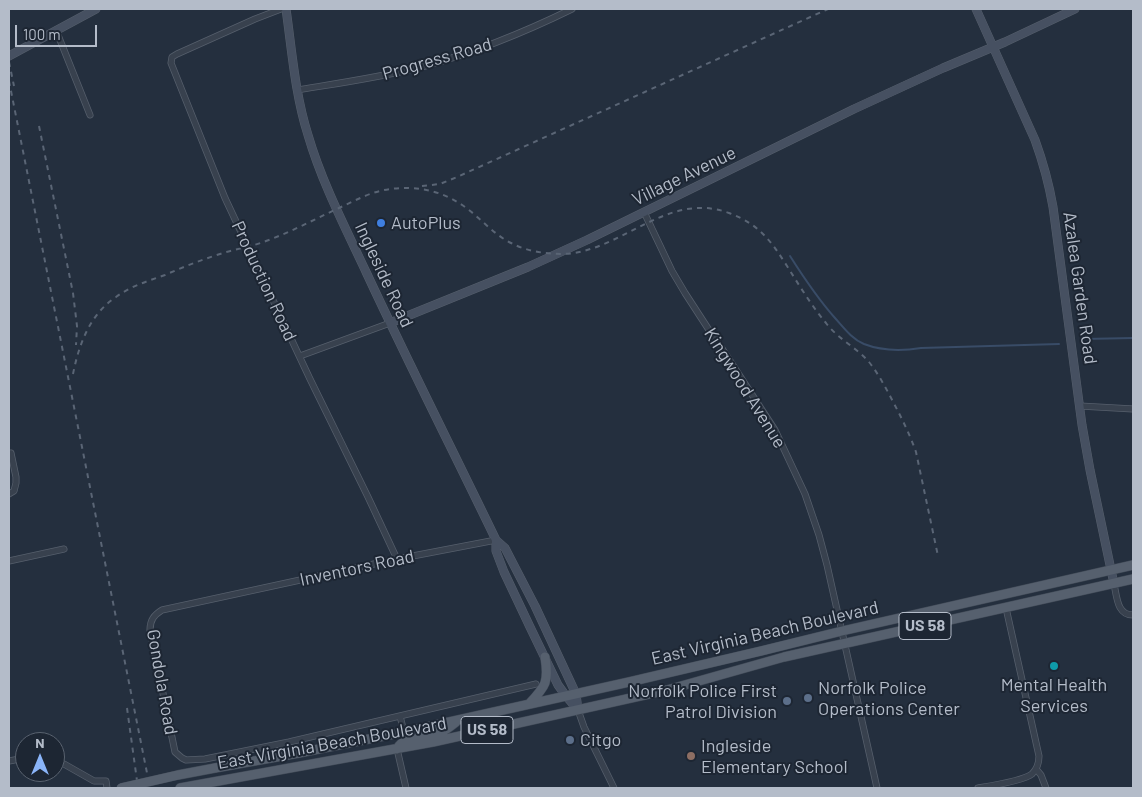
<!DOCTYPE html>
<html>
<head>
<meta charset="utf-8">
<style>
  body { margin:0 }
  #map { position:relative; width:1142px; height:797px; overflow:hidden; background:#242f3e; font-family:Barlow,sans-serif }
  canvas { display:block }
  .frame { position:absolute; inset:0; border:10px solid #b4bcc9; pointer-events:none }
  .north { position:absolute; left:15px; top:732px; width:50px; height:50px; box-sizing:border-box; background:#1d2633; border:1px solid #59626f; border-radius:50%; rotate:0deg; font-size:14px; font-weight:700; line-height:20px; text-align:center; color:#b4bcc9 }
  .north::after { content:''; display:block; margin:auto; width:18px; height:22px; background:#8ab4f8; clip-path:polygon(50% 0,100% 100%,50% 72%,0 100%) }
  .scale { position:absolute; left:15px; top:25px; width:82px; height:22px; box-sizing:border-box; border:2px solid #b4bcc9; border-top:0; padding-left:6px; font-size:15px; line-height:18px; white-space:nowrap; color:#b4bcc9; -webkit-text-stroke:4px #1d2633; paint-order:stroke }
</style>
</head>
<body>
<div id="map">
<canvas width="1142" height="797"></canvas>
<div class="frame"></div>
<div class="north">N</div>
<div class="scale">100 m</div>
</div>
<script>
const ctx = document.querySelector('canvas').getContext('2d');
ctx.lineJoin = 'round';
function trace(path, color, width, dash) {
  ctx.strokeStyle = color;
  ctx.lineWidth = width;
  ctx.lineCap = dash ? 'butt' : 'round';
  ctx.setLineDash(dash || []);
  ctx.stroke(path);
}
function drawText(font, color, halo, rows, align = 'center') {
  ctx.font = font + ' Barlow,sans-serif';
  ctx.lineWidth = 4;
  ctx.setLineDash([]);
  ctx.textBaseline = 'middle';
  ctx.strokeStyle = halo;
  ctx.fillStyle = color;
  for (const [text, x, y, turn = 0] of rows) {
    ctx.save();
    ctx.translate(x, y);
    ctx.rotate((+turn || 0) * Math.PI / 180);
    ctx.textAlign = isNaN(turn) ? turn : align;
    if (halo) ctx.strokeText(text, 0, 0);
    ctx.fillText(text, 0, 0);
    ctx.restore();
  }
}
trace(new Path2D(`
  M790,256c14,22 28,43 45,62 9,10 17,21 29,26 18,7 38,7 57,4l138,-4
  M1084,339l49,-1`), '#394c67', 2);
const street = new Path2D(`
  M281,9l-26,10 -78,35 -5,3 -1,6 54,135 85,181 58,118 29,62
  M56,30l34,85
  M297,90c43,-7 86,-13 128,-24 51,-14 100,-34 147,-57
  M644,212l28,59 13,22 24,37 12,17 54,83 30,64 14,41 8,30 50,223
  M300,356l90,-33
  M1080,406l53,3
  M9,494l5,-3 2,-8v-6l-5,-24
  M496,540l-99,19 -235,51c-8,5 -12,10 -12,20l25,122 7,6 4,2 19,-1 84,-17 247,-58
  M9,561l55,-12
  M1114,584c3,13 3,31 19,31
  M578,710l6,17 30,61
  M400,716l4,16
  M397,749l9,39
  M9,761l16,-3
  M55,761l9,3 30,17h12l1,7
  M1036,769l5,6 5,13
  M978,788c12,-2 45,-7 54,-14 5,-5 7,-11 7,-18l-33,-148`);
const secondary = new Path2D(`
  M286,9c6,42 9,85 22,126 14,48 38,94 59,139 42,90 86,177 129,266l9,8 30,58 41,88 2,16
  M976,9l59,131c8,22 14,44 18,67l29,218 8,45 24,114
  M9,56l87,-47
  M390,323l138,-56 59,-27 267,-131 89,-41 62,-26 70,-33
  M496,540v11l8,21 26,55 28,58 8,11 12,14`);
const primary = new Path2D(`
  M529,704c17,-18 20,-22 16,-47
  M397,749c8,-15 28,-11 42,-16 6,-2 12,-7 17,-11
  M215,768l84,-15 105,-21 225,-50 132,-31 81,-20 291,-66
  M180,788l253,-46 234,-52 117,-33 349,-78`);
trace(street, '#565f6c', 7);
trace(secondary, '#565f6c', 9);
trace(primary, '#414a57', 10);
trace(street, '#38414e', 5.5);
trace(secondary, '#465061', 8);
trace(primary, '#56606e', 9);
trace(new Path2D(`
  M9,62l5,24
  M9,81l141,707
  M39,126l34,167 4,33 -1,19
  M422,186l18,-2 17,-7 371,-168
  M73,374c6,-30 17,-60 43,-77 15,-11 32,-16 49,-22 18,-8 36,-15 55,-21 15,-5 31,-7 46,-13 25,-9 49,-22 73,-33 11,-5 22,-11 34,-15 15,-5 32,-6 47,-4 18,2 35,10 49,21 14,11 26,25 42,33 15,8 34,11 52,11 59,-2 104,-64 166,-41 30,11 42,28 58,53 12,19 24,39 39,57 12,16 31,25 43,39 8,10 14,21 20,32 10,19 20,38 27,58l22,104
  M127,708l11,80`), '#5a6575', 2, [5, 5]);
const primaryBridge = new Path2D(`
  M121,788l57,-13 37,-7`);
trace(primaryBridge, '#414a57', 10, []);
trace(primaryBridge, '#56606e', 9);
for (const [x, y, r, color] of [
  [381,223,5,"#3f7fe0"],
  [1054,666,5,"#0f9aa8"],
  [808,698,5,"#5c6f8a"],
  [787,701,5,"#5c6f8a"],
  [570,740,5,"#5c6f8a"],
  [691,756,5,"#8d6e63"]
]) {
  const dot = new Path2D();
  dot.arc(x, y, r, 0, 2 * Math.PI);
  ctx.fillStyle = color;
  ctx.fill(dot);
  trace(dot, '#1d2633', 2);
}
for (const [x, y, w] of [
  [925,626,52],
  [487,730,52]
]) {
  const box = new Path2D();
  box.roundRect(x - w / 2, y - 13.5, w, 27, 4);
  ctx.fillStyle = '#1d2633';
  ctx.fill(box);
  trace(box, '#b4bcc9', 1);
}
drawText('bold 16px', '#b4bcc9', null, [
  ["US 58",925,626],
  ["US 58",487,730]
]);
drawText('18px', '#b4bcc9', '#1d2633', [
  ["Progress Road",437,59,-16],
  ["Village Avenue",684,176,-26],
  ["Ingleside Road",384,275,65],
  ["Production Road",264,281,65],
  ["Azalea Garden Road",1080,288,82],
  ["Kingwood Avenue",745,388,58],
  ["Inventors Road",357,568,-12],
  ["East Virginia Beach Boulevard",765,633,-13],
  ["Gondola Road",162,682,80],
  ["East Virginia Beach Boulevard",332,743,-10]
]);
drawText('18px', '#b4bcc9', '#1d2633', [
  ["AutoPlus",391,223],
  ["Mental Health",1054,685,"center"],
  ["Services",1054,706,"center"],
  ["Norfolk Police",818,688],
  ["Operations Center",818,709],
  ["Norfolk Police First",777,691,"right"],
  ["Patrol Division",777,712,"right"],
  ["Citgo",580,740],
  ["Ingleside",701,746],
  ["Elementary School",701,767]
], 'left');
</script>
</body>
</html>
